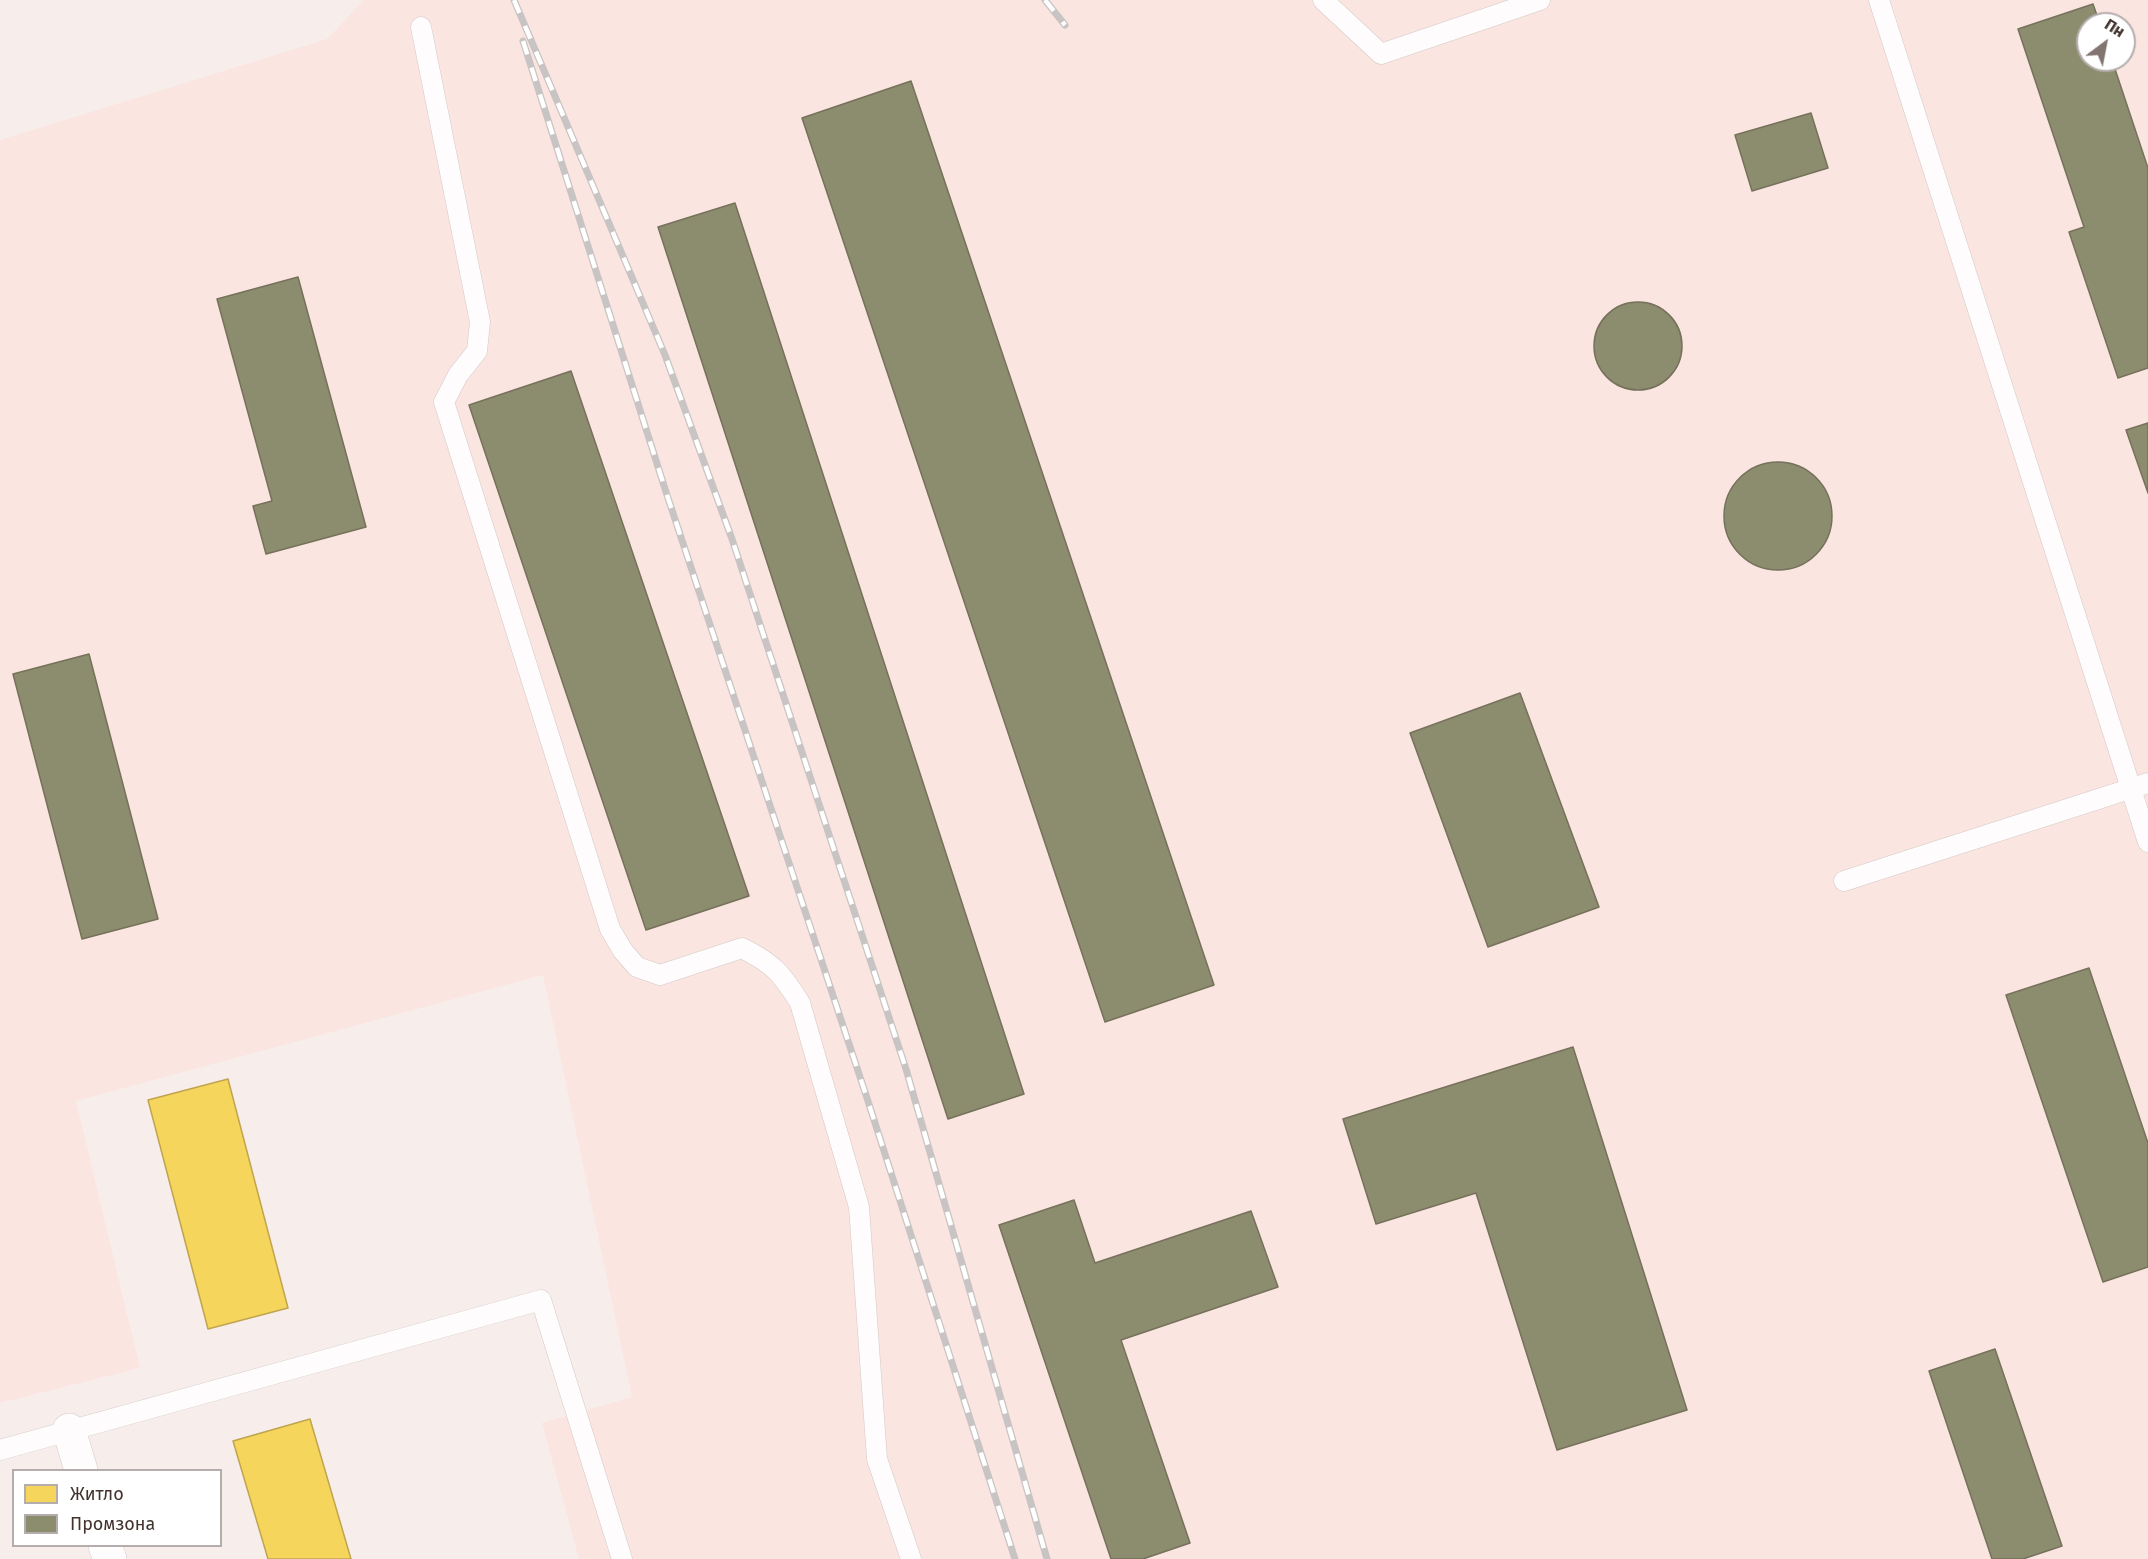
<!DOCTYPE html>
<html>
<head>
<meta charset="utf-8">
<style>
  body { margin:0 }
  #map { position:relative; width:2148px; height:1559px; overflow:hidden; background:#f7eeec; font-family:"Fira Sans",sans-serif }
  canvas { display:block }
  .legend { position:absolute; left:12px; top:1469px; width:210px; height:78px; box-sizing:border-box; background:#fff; border:2px solid #b4adac; margin:0; padding:8px 10px; list-style:none; font-size:18px; color:#43332f }
  .legend li { display:flex; align-items:center; gap:12px; height:30px }
  .legend b { width:30px; border:2px solid #b4adac }
  .north { position:absolute; left:2076px; top:12px; width:60px; height:60px; box-sizing:border-box; background:#fff; border:2px solid #b4adac; border-radius:50%; rotate:32deg; font-size:16px; font-weight:700; line-height:24px; text-align:center; color:#43332f }
  .north::after { content:''; display:block; margin:auto; width:21px; height:27px; background:#827471; clip-path:polygon(50% 0,100% 100%,50% 72%,0 100%) }
</style>
</head>
<body>
<div id="map">
<canvas width="2148" height="1559"></canvas>
<ul class="legend">
<li><b style="height:16px;background:#f6d55c"></b>Житло</li>
<li><b style="height:16px;background:#8c8c6e"></b>Промзона</li>
</ul>
<div class="north">Пн</div>
</div>
<script>
const ctx = document.querySelector('canvas').getContext('2d');
ctx.lineJoin = 'round';
function fillPath(path, color) {
  ctx.fillStyle = color;
  ctx.fill(path, 'evenodd');
}
function trace(path, color, width, dash) {
  ctx.strokeStyle = color;
  ctx.lineWidth = width;
  ctx.lineCap = dash ? 'butt' : 'round';
  ctx.setLineDash(dash || []);
  ctx.stroke(path);
}
fillPath(new Path2D(`
  M364,0h1784v1559h-1569l-37,-136 90,-26 -89,-422 -467,126 64,267 -140,35v-1263l327,-101zM2088,24h36v36h-36z`), '#fae5e0');
const homes = new Path2D(`
  M228,1079l60,229 -80,21 -60,-229z
  M310,1419l41,140h-83l-35,-118z`);
fillPath(homes, '#f6d55c');
trace(homes, '#c0a44e', 1.5);
const industry = new Path2D(`
  M2093,4l7,20h-12v36h24l36,108v200l-30,10 -49,-146 15,-5 -66,-198z
  M911,81l303,904 -109,37 -303,-904z
  M1811,113l17,55 -76,23 -17,-56z
  M735,203l289,891 -76,25 -290,-892z
  M298,277l68,250 -100,27 -13,-48 19,-5 -55,-202z
  M1594 346a44 44 0 1 1 88 0a44 44 0 1 1-88 0Z
  M571,371l178,525 -103,34 -177,-525z
  M2148,423v70l-22,-63z
  M1724 516a54 54 0 1 1 108 0a54 54 0 1 1-108 0Z
  M89,654l69,265 -76,20 -69,-265z
  M1520,693l79,214 -111,40 -78,-214z
  M2089,968l59,175v124l-45,15 -97,-287z
  M1573,1047l114,363 -130,40 -81,-257 -100,31 -33,-105z
  M1074,1200l21,63 156,-52 27,76 -157,53 69,203 -47,16h-32l-112,-334z
  M1995,1349l67,197 -39,13h-31l-63,-188z`);
fillPath(industry, '#8c8c6e');
trace(industry, '#76715b', 1.5);
const service = new Path2D(`
  M1323,0l58,54 159,-54
  M1879,0l269,842
  M421,27l59,295 -3,29 -19,24 -14,27 166,527 13,22 14,16 23,8 82,-27c32,16 40,26 58,55l59,204 18,252 34,100
  M1844,881l304,-98
  M0,1450l541,-150 81,259`);
const minor = new Path2D(`
  M69,1430l12,40
  M105,1546l5,13`);
trace(service, '#d4c9c6', 21);
trace(minor, '#d4c9c6', 34);
trace(service, '#fefcfc', 20);
trace(minor, '#fefcfc', 33);
const rail = new Path2D(`
  M514,0l151,355 67,184 174,530 141,490
  M1045,0l20,25
  M523,41l143,451 201,606 148,461`);
trace(rail, '#c7c4c3', 7);
trace(rail, '#fff', 4.5, [14]);
</script>
</body>
</html>
